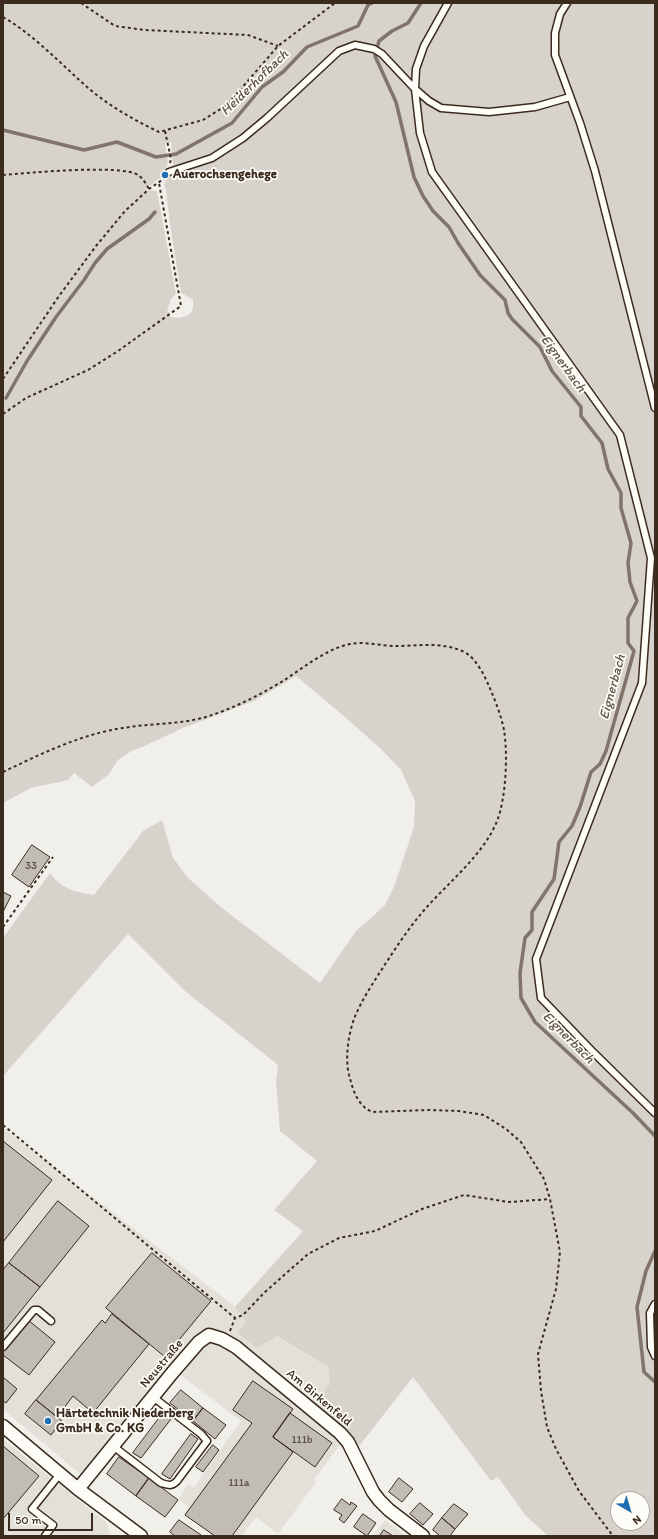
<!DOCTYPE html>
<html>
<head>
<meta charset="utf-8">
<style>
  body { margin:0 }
  #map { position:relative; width:658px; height:1539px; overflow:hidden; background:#f1efea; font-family:Itim,sans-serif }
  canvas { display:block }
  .frame { position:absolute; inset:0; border:4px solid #3b2a1e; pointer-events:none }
  .north { position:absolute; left:610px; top:1491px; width:40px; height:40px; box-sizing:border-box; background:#fdfcf7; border:1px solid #afa8a0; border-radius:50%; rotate:142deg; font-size:11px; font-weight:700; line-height:16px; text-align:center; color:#3b2a1e }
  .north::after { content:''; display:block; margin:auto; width:14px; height:18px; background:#1f6fb2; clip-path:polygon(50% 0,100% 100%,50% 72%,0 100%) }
  .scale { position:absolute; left:8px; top:1513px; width:85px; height:18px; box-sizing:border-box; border:2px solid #3b2a1e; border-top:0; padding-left:5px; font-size:12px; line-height:14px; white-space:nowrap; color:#3b2a1e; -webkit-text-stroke:3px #fdfcf7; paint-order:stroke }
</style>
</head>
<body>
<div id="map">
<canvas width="658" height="1539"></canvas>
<div class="frame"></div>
<div class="north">N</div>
<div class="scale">50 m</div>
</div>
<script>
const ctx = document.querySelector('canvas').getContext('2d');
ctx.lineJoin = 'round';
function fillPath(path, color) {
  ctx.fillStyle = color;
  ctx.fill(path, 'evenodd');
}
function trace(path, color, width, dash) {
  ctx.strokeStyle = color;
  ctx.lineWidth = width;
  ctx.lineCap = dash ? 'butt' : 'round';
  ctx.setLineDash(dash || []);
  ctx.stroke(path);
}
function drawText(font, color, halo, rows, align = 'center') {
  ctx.font = font + ' Itim,sans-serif';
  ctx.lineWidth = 3.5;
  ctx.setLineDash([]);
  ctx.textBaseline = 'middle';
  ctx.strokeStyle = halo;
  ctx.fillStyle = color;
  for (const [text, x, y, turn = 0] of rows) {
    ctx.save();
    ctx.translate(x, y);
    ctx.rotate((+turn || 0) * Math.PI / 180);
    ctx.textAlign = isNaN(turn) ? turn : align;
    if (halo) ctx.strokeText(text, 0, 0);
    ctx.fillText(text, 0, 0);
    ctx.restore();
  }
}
fillPath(new Path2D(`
  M3,1128l217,167 15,12 11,14 30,15 52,31 2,17 -15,19 45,42 -8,10 -13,-9 -25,34 2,2 -38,52 -22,-17 -14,19h-27l-31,-22 5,-8 -11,-6 10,-16 6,3 47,-66 -62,-47 -87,110 -89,-75z
  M3,1439l104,84 3,13h-107z
  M385,1520l21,16h-33z`), '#e3e0da');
fillPath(new Path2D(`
  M3,3h652v1533h-107l-23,-21 -27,-38 -7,4 -78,-104 -53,68 -46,-42 16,-19 -2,-17 -51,-31 -20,12 -19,-15 8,-12 -11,-14 68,-76 -29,-21 43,-49 -37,-30 -4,-51 2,-15 -93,-74 -57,-57 -125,142v-138l47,-65c11,16 26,19 44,22l49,-64 19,-11 11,38 15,20 34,30 98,75 36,-52 14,-12 15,-14 9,-18 20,-60 1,-26 -14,-31 -20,-21 -36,-32 -49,-41 -42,25 -71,27 -41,19 -9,3 -15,10 -9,14 -17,13 -18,-14 -6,7 -37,8 -28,15zM171,142l2,24 -9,19 2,5 4,34 11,69 6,3 6,4v8l-3,6 -10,4 -10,-1 -1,-5 -2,-1 4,-12 5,-5 -19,-103 -12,-1 16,-13 7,-14 -3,-20zM618,1499h24v24h-24z`), '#d7d2cc');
trace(new Path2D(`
  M421,3l-13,20 -16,8 -13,10 -4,15 21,46 18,75 9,19 10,15 16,16 9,16 22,32 25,25 3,13 4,6 28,28 12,24 29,36v9l21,27 6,26 13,24v15l10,35 -3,20 2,19 7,19 -9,17v25l6,8 -28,100 -6,13 -9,8 -11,35 -8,19 -13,16 -5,37 -22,33v18l-7,8 -5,35 1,25 14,24 98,91 22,23
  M3,130l81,20 33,-8 39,15 20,-3 56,-31 30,-36 21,-15 24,-25 51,-21 10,-21 4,-2
  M6,398l21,-37 29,-44 28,-37 11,-17 12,-14 42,-30 6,-7
  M655,1251l-9,20 -9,36 7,65 11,10`), '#80746b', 3.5);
const building = new Path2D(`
  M32,845l18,12 -21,30 -17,-12z
  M3,892l8,4 -8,16z
  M3,1141l49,39 -49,62z
  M58,1201l31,25 -49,61 -31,-24z
  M152,1253l59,48 -46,56 -59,-49z
  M9,1263l31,24 -37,46v-63z
  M112,1314l37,30 -56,69 -20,-17 -16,21 -21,-17 66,-80 3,3z
  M28,1320l27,22 -26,33 -26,-20v-3z
  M3,1377l14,12 -11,14 -3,-2z
  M253,1381l40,28 -20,28 20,15 -61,84h-17l-30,-21 67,-92 -19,-13z
  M181,1390l22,18 -10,13 -23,-18z
  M36,1400l26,21 -11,14 -26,-21z
  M203,1408l23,17 -11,14 -22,-18z
  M163,1413l8,6 -30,39 -8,-5z
  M290,1413l42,30 -17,24 -42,-30z
  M191,1434l7,5 -28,40 -8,-5z
  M213,1445l6,5 -16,22 -7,-5z
  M3,1446l36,30 -36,43z
  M119,1457l30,21 -13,18 -29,-22z
  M149,1478l29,22 -13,17 -29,-21z
  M399,1478l14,11 -11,13 -13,-10z
  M342,1499l8,6 1,-3 6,4 -13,17 -5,-4 3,-4 -8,-5z
  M420,1503l13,11 -10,11 -13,-11z
  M454,1504l14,10 -13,15 -13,-11z
  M363,1514l13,9 -9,13 -13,-9z
  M442,1518l13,11 -5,7h-10l-7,-6z
  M179,1520l22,15 -1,1h-25l-5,-4z
  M384,1530l9,6h-13z`);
fillPath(building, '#c1bcb4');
trace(building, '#3b2a1e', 1);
const service = new Path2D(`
  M567,3l-7,11 -5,19v22l25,68 15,48 60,237
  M415,89l5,44 12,39 188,263 31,123 -9,125 -106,276 5,39 53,55 61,60
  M415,89l14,12 12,7 48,4 46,-5 35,-10
  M169,172l43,-14 31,-20 24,-20 72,-67 16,-6 19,4 8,5 33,35 1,-20 8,-23 24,-43
  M655,1304l-5,9 1,34 4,9
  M3,1347l31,-37h4l13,11
  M113,1446l48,37c7,2 10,4 16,-2l30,-40 -6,-7 -48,-37
  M45,1536l8,-11 -21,-16 28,-35`);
const minor = new Path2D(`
  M3,1426l75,63 63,47
  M78,1489l95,-117 26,-30 10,-7 13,4 14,8 104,86 8,9 25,50 6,8 10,10 34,26`);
trace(service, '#3b2a1e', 9);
trace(minor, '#3b2a1e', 15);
trace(new Path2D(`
  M81,3l34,23 30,4 103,5 30,11
  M3,17c31,18 57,46 84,70 22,19 47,33 72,45l44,-12 24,-15 51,-59 57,-43
  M165,131l6,28 -1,4
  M3,175c24,-2 118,-11 135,0 5,3 8,9 11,14
  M3,379l56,-83 37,-50 29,-35 24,-22 16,-11
  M3,414l23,-16 62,-28 30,-19 63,-45 -22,-123
  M3,772c38,-18 78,-38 120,-44 28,-5 58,-3 86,-12 25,-8 51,-21 74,-35 20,-13 43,-32 67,-37 14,-3 31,2 45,2 24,0 49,-5 71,7 11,7 18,22 23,33 6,14 12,29 15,44 4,24 2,69 -7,91 -13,33 -48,61 -71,87 -16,18 -29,38 -42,58 -11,17 -23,35 -30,53 -6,17 -9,39 -5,56 4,15 8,30 23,37l56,-2 31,1 25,4 22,14 15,13 23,37 6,20 10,53 -4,37 -18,65 3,37 6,36 9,22 23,42 34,45
  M3,927l50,-70
  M3,1125l232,193
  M230,1331l5,-13 8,-3 22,-23 43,-38 31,-16 36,-7 47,-22 42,-14 45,7 41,-3`), '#3b2a1e', 2, [3, 3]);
trace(service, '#fdfcf7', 6);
trace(minor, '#fdfcf7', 12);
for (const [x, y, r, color] of [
  [165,175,4,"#1f6fb2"],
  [48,1421,4,"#1f6fb2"]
]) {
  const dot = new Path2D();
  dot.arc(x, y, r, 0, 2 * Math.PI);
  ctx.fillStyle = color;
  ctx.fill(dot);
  trace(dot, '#fdfcf7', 1.5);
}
drawText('11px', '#5c4e44', null, [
  ["33",31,866],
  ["111b",302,1440],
  ["111a",239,1483]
]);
drawText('bold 13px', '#3b2a1e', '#fdfcf7', [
  ["Auerochsengehege",173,175],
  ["Härtetechnik Niederberg",56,1414],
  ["GmbH & Co. KG",56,1429]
], 'left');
drawText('13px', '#3b2a1e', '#fdfcf7', [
  ["Neustraße",162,1364,-50],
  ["Am Birkenfeld",319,1398,40]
]);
drawText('italic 14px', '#63554b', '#fdfcf7', [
  ["Heiderhofbach",255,83,-44],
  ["Eignerbach",563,364,54],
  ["Eignerbach",613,687,-75],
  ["Eignerbach",568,1038,45]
]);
</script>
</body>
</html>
